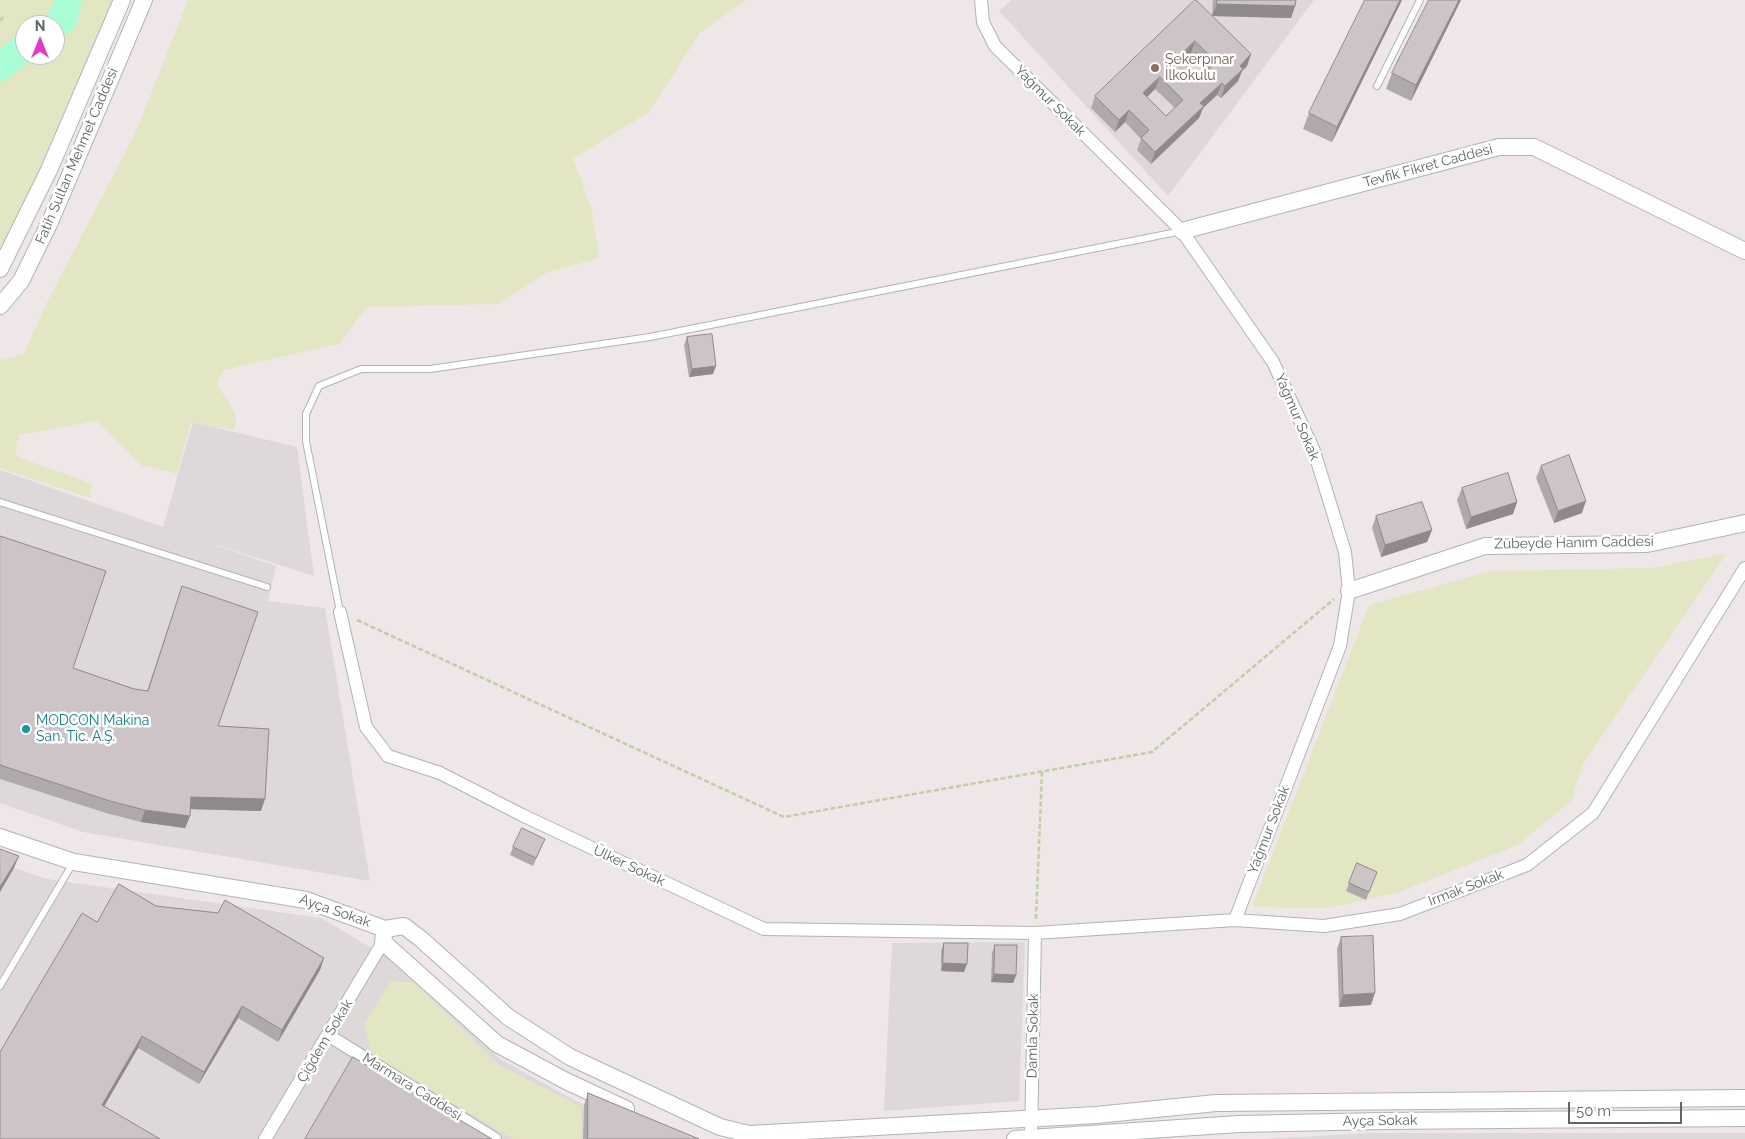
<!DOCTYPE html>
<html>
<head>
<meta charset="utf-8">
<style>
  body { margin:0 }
  #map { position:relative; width:1745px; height:1139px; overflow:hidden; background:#efe6e7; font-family:Raleway,sans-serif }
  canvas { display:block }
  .north { position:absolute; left:15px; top:15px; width:50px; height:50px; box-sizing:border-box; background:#fff; border:1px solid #bec2c1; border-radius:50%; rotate:0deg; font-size:14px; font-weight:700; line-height:20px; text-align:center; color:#5d6663 }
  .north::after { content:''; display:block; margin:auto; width:18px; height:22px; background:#e635c8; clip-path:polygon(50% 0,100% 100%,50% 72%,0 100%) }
  .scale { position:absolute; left:1568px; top:1102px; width:114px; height:22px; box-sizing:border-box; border:2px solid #5d6663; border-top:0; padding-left:6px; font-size:15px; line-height:18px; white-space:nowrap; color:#5d6663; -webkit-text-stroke:4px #fff; paint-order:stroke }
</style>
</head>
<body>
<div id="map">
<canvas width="1745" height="1139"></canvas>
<div class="north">N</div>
<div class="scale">50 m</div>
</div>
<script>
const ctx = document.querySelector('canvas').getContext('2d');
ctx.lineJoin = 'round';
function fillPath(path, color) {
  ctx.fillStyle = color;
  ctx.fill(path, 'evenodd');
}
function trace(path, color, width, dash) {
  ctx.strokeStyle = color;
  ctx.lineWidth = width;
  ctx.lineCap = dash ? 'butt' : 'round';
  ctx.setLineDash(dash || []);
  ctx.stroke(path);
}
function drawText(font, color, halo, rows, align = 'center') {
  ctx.font = font + ' Raleway,sans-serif';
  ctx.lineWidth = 5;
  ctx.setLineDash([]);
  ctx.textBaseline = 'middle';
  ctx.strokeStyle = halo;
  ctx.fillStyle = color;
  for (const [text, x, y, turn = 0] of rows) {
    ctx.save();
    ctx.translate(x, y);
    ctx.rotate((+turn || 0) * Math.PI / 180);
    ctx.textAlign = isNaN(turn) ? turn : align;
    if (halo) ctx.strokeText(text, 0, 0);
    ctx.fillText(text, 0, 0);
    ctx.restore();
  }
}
fillPath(new Path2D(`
  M193,422l104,25 17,129 -113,-36 75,26 -8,35 57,7 45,273 -287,-49 -83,-29v-333l163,57z
  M0,863l47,16 274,39 88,52 91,89 74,41 92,39h-666z
  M1025,942l-6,159 -135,10 8,-168z
  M1371,1133h374v6h-482z`), '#ded8d9');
fillPath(new Path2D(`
  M1012,0h302l-146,196 -169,-185z`), '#e2d7d8');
fillPath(new Path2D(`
  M0,0h122l-122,269zM25,25h30v30h-30z
  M188,0h558l-46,33 -51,79 -76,47 19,51 7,48 -53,15 -47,31 -132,3 -28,37 -116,26 -6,15 19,28 -1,17 -44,-8 -14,52 -36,-9 -45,-44 -77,14 -4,21 78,28 -3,14 -90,-30v-108l24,-6 21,-48 91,-174z
  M1727,553l-144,211 -12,37 -53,44 -121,48 -68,15 -77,-1 117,-302 121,-34 162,-3z
  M391,981l25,2 83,82 82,42v32h-68l-141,-83 -8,-33z`), '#e3e6c3');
trace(new Path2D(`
  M55,25l8,-5 5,-20
  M0,67l25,-20`), '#a8fdd5', 28);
const service = new Path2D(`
  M1377,86l43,-86
  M0,502l267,85
  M340,612l-34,-171v-27l13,-28 42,-17h69l220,-32 532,-106
  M0,986l73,-123`);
const minor = new Path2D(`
  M981,0l2,22 12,24 187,185 91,131 41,89 31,101 4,39 -9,55 -105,274
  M340,612l26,115 22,29 52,17 82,42 242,114 271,4 200,-13 89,6 76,-12 127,-49 66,-52 152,-245
  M328,1035l167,104
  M1031,1138l4,-205
  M265,1139l118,-197`);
const tertiary = new Path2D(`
  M1182,231l317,-84h35l211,104
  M0,269l49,-99 73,-170
  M0,306l21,-25 29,-59 94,-222
  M1349,591l136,-45 162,-2 98,-21
  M0,837l74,25 232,38 79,29 19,-3 17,13 87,78 62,40 150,70 29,7 347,-19 120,-12 529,-5
  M385,929l-2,13 114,102 69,37 60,28
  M1015,1139l224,-15 143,-3 363,-3`);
trace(service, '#aeb5b4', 8);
trace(minor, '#aeb5b4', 14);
trace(tertiary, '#aeb5b4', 18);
trace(new Path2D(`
  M0,21l3,-4
  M357,620l427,197 368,-65 182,-153
  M1036,919l6,-148`), '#becfa2', 2.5, [5, 2.5]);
trace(service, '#fff', 6);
trace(minor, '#fff', 12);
trace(tertiary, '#fff', 16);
fillPath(new Path2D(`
  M1213,0h83l-1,6 -4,12 -79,-2 39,38 -4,12 -5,5 -4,10 -17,17 -4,-3 -14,13 -4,10 -48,46 -14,-14 4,-11 -16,-17 -10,10 -24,-24 4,-12 117,-80zM1191,53l17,17 -9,9 -17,-17zM1155,89l20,19 -9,8 -19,-19z
  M1402,0l-70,142 -29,-13 6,-16z
  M1461,0l-50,101 -25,-12 6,-16z
  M687,337l26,37 -24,3 -5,-32z
  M1541,466l41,47 -28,10 -18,-45z
  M1462,488l55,14 -4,12 -47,15 -9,-29z
  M1376,516l56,14 -5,12 -46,15 -9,-29z
  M0,536l73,132 61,21 13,2 35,-105 36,140 43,85 -71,-2v7l-5,12 -44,-6 -35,-9 -106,-34z
  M545,839l-12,27 -23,-11 3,-8z
  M1377,872l-11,28 -20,-9 3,-8z
  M156,906l168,52 -4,12 -42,72 -40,-24 -39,66 -61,-36 -34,58 -104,33 97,-217z
  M1341,937l30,68 -32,2 -2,-58z
  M944,943l20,29 -23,-1v-20z
  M995,945l21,30 -3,8 -22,-1 1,-29z
  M588,1093l111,46h-116l1,-34z`), '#b0a9ab');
fillPath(new Path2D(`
  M1400,0h2l-70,142 5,-15z
  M1459,0h2l-50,101 5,-16z
  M1217,4l78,2 -4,12 -79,-2z
  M1195,41l-4,12 -18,17 5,-12z
  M1251,54l-4,12 -5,5 -4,10 -17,17 4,-12 15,-20z
  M1160,77l-5,12 -16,16 4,-12z
  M1222,83l-5,12 -14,13 -4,10 -48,46 4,-12 45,-49z
  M1129,110l-4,12 -10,10 4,-12z
  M716,366l-3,8 -24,3 3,-8z
  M1586,501l-4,12 -28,10 4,-12z
  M1517,502l-4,12 -47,15 5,-12z
  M1432,530l-5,12 -46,15 4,-12z
  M191,797l74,2 -4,12 -74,-2z
  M145,810l45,6 -5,12 -44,-6z
  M19,856l-5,12 -14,24v-5z
  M324,958l-4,12 -42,72 4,-12z
  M943,963l24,1 -3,8 -23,-1z
  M994,974l22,1 -3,8 -22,-1z
  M1375,993l-4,12 -32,2 4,-12z
  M242,1006l-4,12 -39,66 5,-12z
  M142,1036l-4,12 -40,69 4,-12z`), '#90898b');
const building = new Path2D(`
  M1195,0h1l55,54 -11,12 3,3 -18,17 -3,-3 -22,20 4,3 -49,46 -14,-14 8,-8 -20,-20 -10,10 -24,-24zM1195,41l21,21 -17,17 -21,-21zM1160,77l23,23 -17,16 -23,-23z
  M1217,0h79l-1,6 -78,-2z
  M1365,0h35l-63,127 -28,-14z
  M1429,0h30l-43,85 -24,-12z
  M712,334l4,32 -24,3 -5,-32z
  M1569,455l17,46 -28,10 -17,-45z
  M1508,473l9,29 -46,15 -9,-29z
  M1422,502l10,28 -47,15 -9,-29z
  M0,536l106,35 -33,97 61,21 14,2 34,-105 76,26 -40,114 51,3 -4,70 -74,-2 -1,19 -45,-6 -35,-9 -110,-36z
  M522,828l23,11 -9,19 -23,-11z
  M0,849l19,7 -19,31z
  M1357,863l20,9 -8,20 -20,-9z
  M119,884l37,22 62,7 7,-13 99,58 -42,72 -40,-24 -38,66 -62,-36 -40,69 58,34h-160v-87l82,-139 15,9z
  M1373,936l2,57 -32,2 -2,-58z
  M944,943h24l-1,21 -24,-1z
  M995,945h22l-1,30 -22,-1z
  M353,1057l139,82h-187z
  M588,1093l111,46h-111z`);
fillPath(building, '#cdc4c7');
trace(building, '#90898b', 1);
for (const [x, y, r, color] of [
  [1155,68,5,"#8d6e63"],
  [26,729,5,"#0f9aa8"]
]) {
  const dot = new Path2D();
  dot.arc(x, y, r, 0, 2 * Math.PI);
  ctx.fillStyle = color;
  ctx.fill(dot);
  trace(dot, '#fff', 2);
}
drawText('14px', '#785e54', '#fff', [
  ["Şekerpınar",1165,60],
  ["İlkokulu",1165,76]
], 'left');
drawText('14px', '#5d6663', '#fff', [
  ["Yağmur Sokak",1050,101,45],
  ["Fatih Sultan Mehmet Caddesi",77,156,-67],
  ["Tevfik Fikret Caddesi",1428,166,-15],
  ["Yağmur Sokak",1297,417,67],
  ["Zübeyde Hanım Caddesi",1574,543,-1],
  ["Yağmur Sokak",1269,830,-69],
  ["Ülker Sokak",629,866,25],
  ["Irmak Sokak",1466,888,-21],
  ["Ayça Sokak",335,911,19],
  ["Damla Sokak",1033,1036,-89],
  ["Çiğdem Sokak",325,1041,-59],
  ["Marmara Caddesi",412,1087,32],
  ["Ayça Sokak",1380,1121,-1]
]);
drawText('14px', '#0d838f', '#fff', [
  ["MODCON Makina",36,721],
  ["San. Tic. A.Ş.",36,737]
], 'left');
</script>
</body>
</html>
